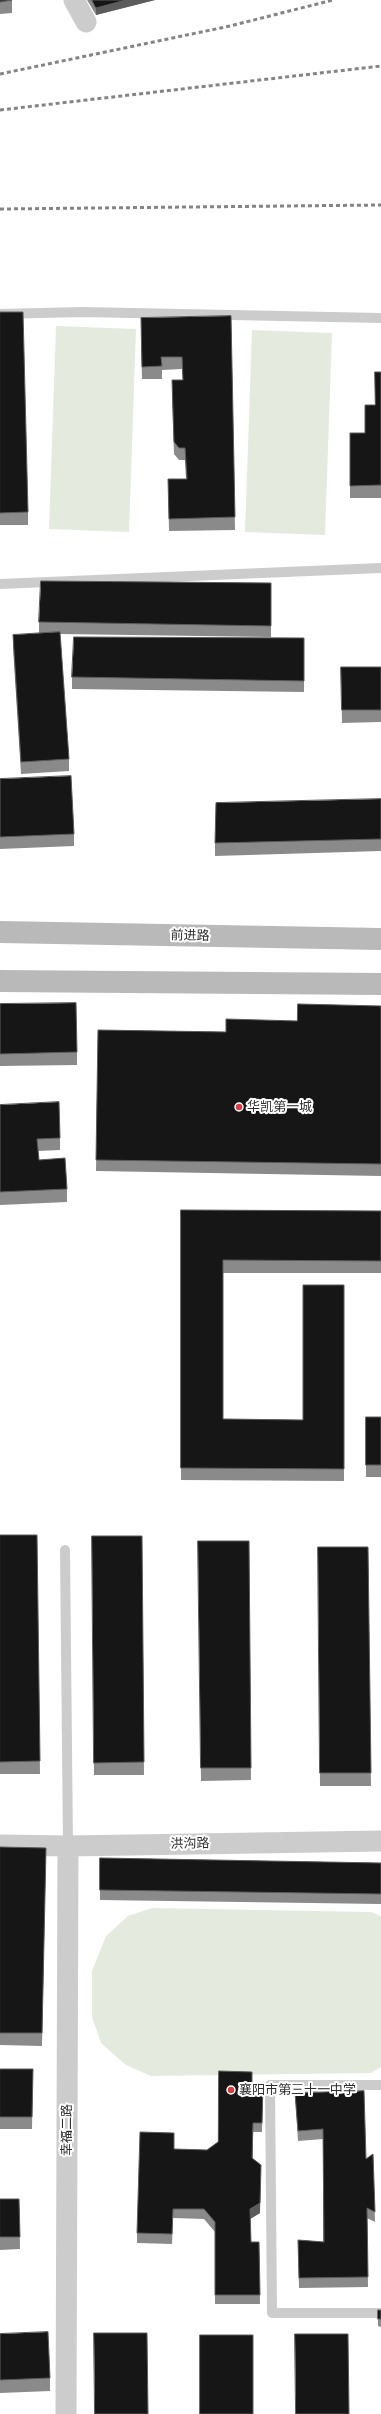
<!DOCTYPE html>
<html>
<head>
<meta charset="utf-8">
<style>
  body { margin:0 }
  canvas { display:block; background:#fff }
</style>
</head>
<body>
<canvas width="381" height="2414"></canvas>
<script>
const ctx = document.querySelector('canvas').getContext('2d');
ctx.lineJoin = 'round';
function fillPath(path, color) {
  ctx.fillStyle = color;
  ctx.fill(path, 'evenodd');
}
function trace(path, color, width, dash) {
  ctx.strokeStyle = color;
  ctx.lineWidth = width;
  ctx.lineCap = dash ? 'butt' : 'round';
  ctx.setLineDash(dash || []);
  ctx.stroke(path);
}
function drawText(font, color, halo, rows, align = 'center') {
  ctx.font = font + ' "Fira Sans","Noto Sans SC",sans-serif';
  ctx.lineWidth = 4;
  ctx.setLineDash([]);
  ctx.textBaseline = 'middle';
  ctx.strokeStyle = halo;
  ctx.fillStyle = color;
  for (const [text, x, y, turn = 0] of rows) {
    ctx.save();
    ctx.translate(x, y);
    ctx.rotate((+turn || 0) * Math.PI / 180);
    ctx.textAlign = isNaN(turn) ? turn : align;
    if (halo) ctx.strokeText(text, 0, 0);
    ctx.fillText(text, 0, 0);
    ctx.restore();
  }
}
fillPath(new Path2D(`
  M56,326l80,3 -7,203 -80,-3z
  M252,330l80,3 -7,202 -80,-3z
  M152,1908l219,4 10,4v151l-10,6 -220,3 -25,-11 -25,-22 -9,-26v-46l14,-35 22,-20z`), '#e4ebde');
trace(new Path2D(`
  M0,314l82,-2 299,6
  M0,584l381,-16
  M65,1550l3,296
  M381,2085h-111l2,228h109`), '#ccc', 10);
trace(new Path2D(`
  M74,0l12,22
  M0,1845l68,1 313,-5
  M66,2414l2,-568`), '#ccc', 21);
trace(new Path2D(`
  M0,932l381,7
  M0,981l381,3`), '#b9b9b9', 22);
trace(new Path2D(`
  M0,74l230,-48 103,-26
  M0,110l381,-44
  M0,209l381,-4`), '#848484', 3, [4, 3]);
fillPath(new Path2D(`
  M0,0h12v13l-12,1z
  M87,0h68l-59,15z
  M0,312l28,200v13h-28z
  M231,316l4,214 -66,1 -1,-52h18l-1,-19h-6l-5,-6 -2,-61 11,-13 -1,-11 -20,1v9h-20l-1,-48z
  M381,372v126h-31v-65h15l10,-28z
  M271,583v54l-211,-3 9,125v12l-48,3 -8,-127v-12l26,-2v-11z
  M304,638v54l-232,-3v-12z
  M341,667h40v55l-39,1z
  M0,779l74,55v12l-74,3z
  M381,799v52l-166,5v-13z
  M0,1004l77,48v13l-77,1z
  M381,1006v170l-285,-5 2,-141 128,2 71,-11z
  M0,1105l60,33v12l-22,1 1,9 28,29v13l-67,3z
  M181,1210l200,1v62h-158v146l80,1 41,-135v196l-163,-1z
  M366,1417h15v60h-15z
  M0,1535h37l3,239h-40z
  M92,1536h50l2,239h-50z
  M198,1541h51l2,239 -50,1z
  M318,1547h50l3,239h-51z
  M0,1847l46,1 -4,198 -42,-1z
  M100,1858l281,5v41l-281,-4z
  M0,2069h33l-1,60h-32z
  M252,2084h11l-1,48h-9v26l7,55 -10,6 1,23h8l1,62h-45v-72l-11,-13 -31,-1 -1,26 -35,-1v-10l37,-84 33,1 11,-8z
  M295,2093l71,66 7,-5 2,68 -8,-4 1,69 -69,1 -1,-48 25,2v-103l-25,2z
  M0,2199h19l1,50 -20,1z
  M381,2310v17l-3,-1v-7z
  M0,2334l50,44v13l-50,2z`), '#8a8a8a');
fillPath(new Path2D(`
  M126,0h29l-59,15v-7z
  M261,2165l-1,48 -10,6v-10z`), '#5c5c5c');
const building = new Path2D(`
  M0,0h12l-12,2z
  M92,0h34l-30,8z
  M0,312h23l5,200 -28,1z
  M231,316l4,201 -66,2 -1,-40h19l-2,-31h-6l-5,-6 -2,-62h11l-1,-23h-21l1,9 -20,1 -1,-49z
  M375,372h6v113l-31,1v-53h15v-28h10z
  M41,581l230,2v43l-232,-4z
  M60,632l9,127 -48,3 -8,-127z
  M74,637l230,1v43l-232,-4z
  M341,667h40v43h-39z
  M71,776l3,58 -74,3v-58z
  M381,799v40l-166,4 1,-40z
  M76,1003l1,49 -77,2v-50z
  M298,1004l83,2v158l-285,-4 2,-130 128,2v-13l71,2z
  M59,1102l1,36 -23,1 2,21 26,-2 2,31 -67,3v-87z
  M181,1210l200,1v50l-158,-1v159l80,1v-135h41v184l-163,-1z
  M366,1417h15v48h-15z
  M0,1535h37l3,226 -40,1z
  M92,1536h50l2,226 -50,1z
  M198,1541h51l2,227h-50z
  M318,1547h50l3,226h-51z
  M0,1847l46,1 -4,185h-42z
  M100,1858l281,5v31l-281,-4z
  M0,2069h33l-1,48h-32z
  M219,2071l33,1v12h11l-1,39h-9l-1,35 9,7 -1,38 -10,6 1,33h8l1,53h-45v-73l-11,-13h-31l-1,25 -35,-1 3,-101 34,1v16l33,1 11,-8z
  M364,2091l2,68 7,-5 2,58 -8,-4 1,69 -69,1 -1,-38 26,2 -1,-113 -25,2 -3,-38z
  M0,2199h19l1,38h-20z
  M378,2310h3v9h-3z
  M48,2332l2,46 -50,2v-46z
  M94,2333h53l1,81h-53z
  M295,2334h53l1,80h-53z
  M200,2335h53v79h-53z`);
fillPath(building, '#161616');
trace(building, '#5c5c5c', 1);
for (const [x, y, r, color] of [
  [239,1107,4,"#d83f43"],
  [231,2090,4,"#d83f43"]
]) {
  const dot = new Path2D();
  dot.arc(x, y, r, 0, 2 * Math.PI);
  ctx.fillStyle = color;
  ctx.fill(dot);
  trace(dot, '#fff', 1.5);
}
drawText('13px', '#2f2f2f', '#fff', [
  ["前进路",190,936,1],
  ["洪沟路",190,1844,-1],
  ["幸福二路",67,2130,-90]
]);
drawText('13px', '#2f2f2f', '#fff', [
  ["华凯第一城",247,1107],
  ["襄阳市第三十一中学",239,2090]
], 'left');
</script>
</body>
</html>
